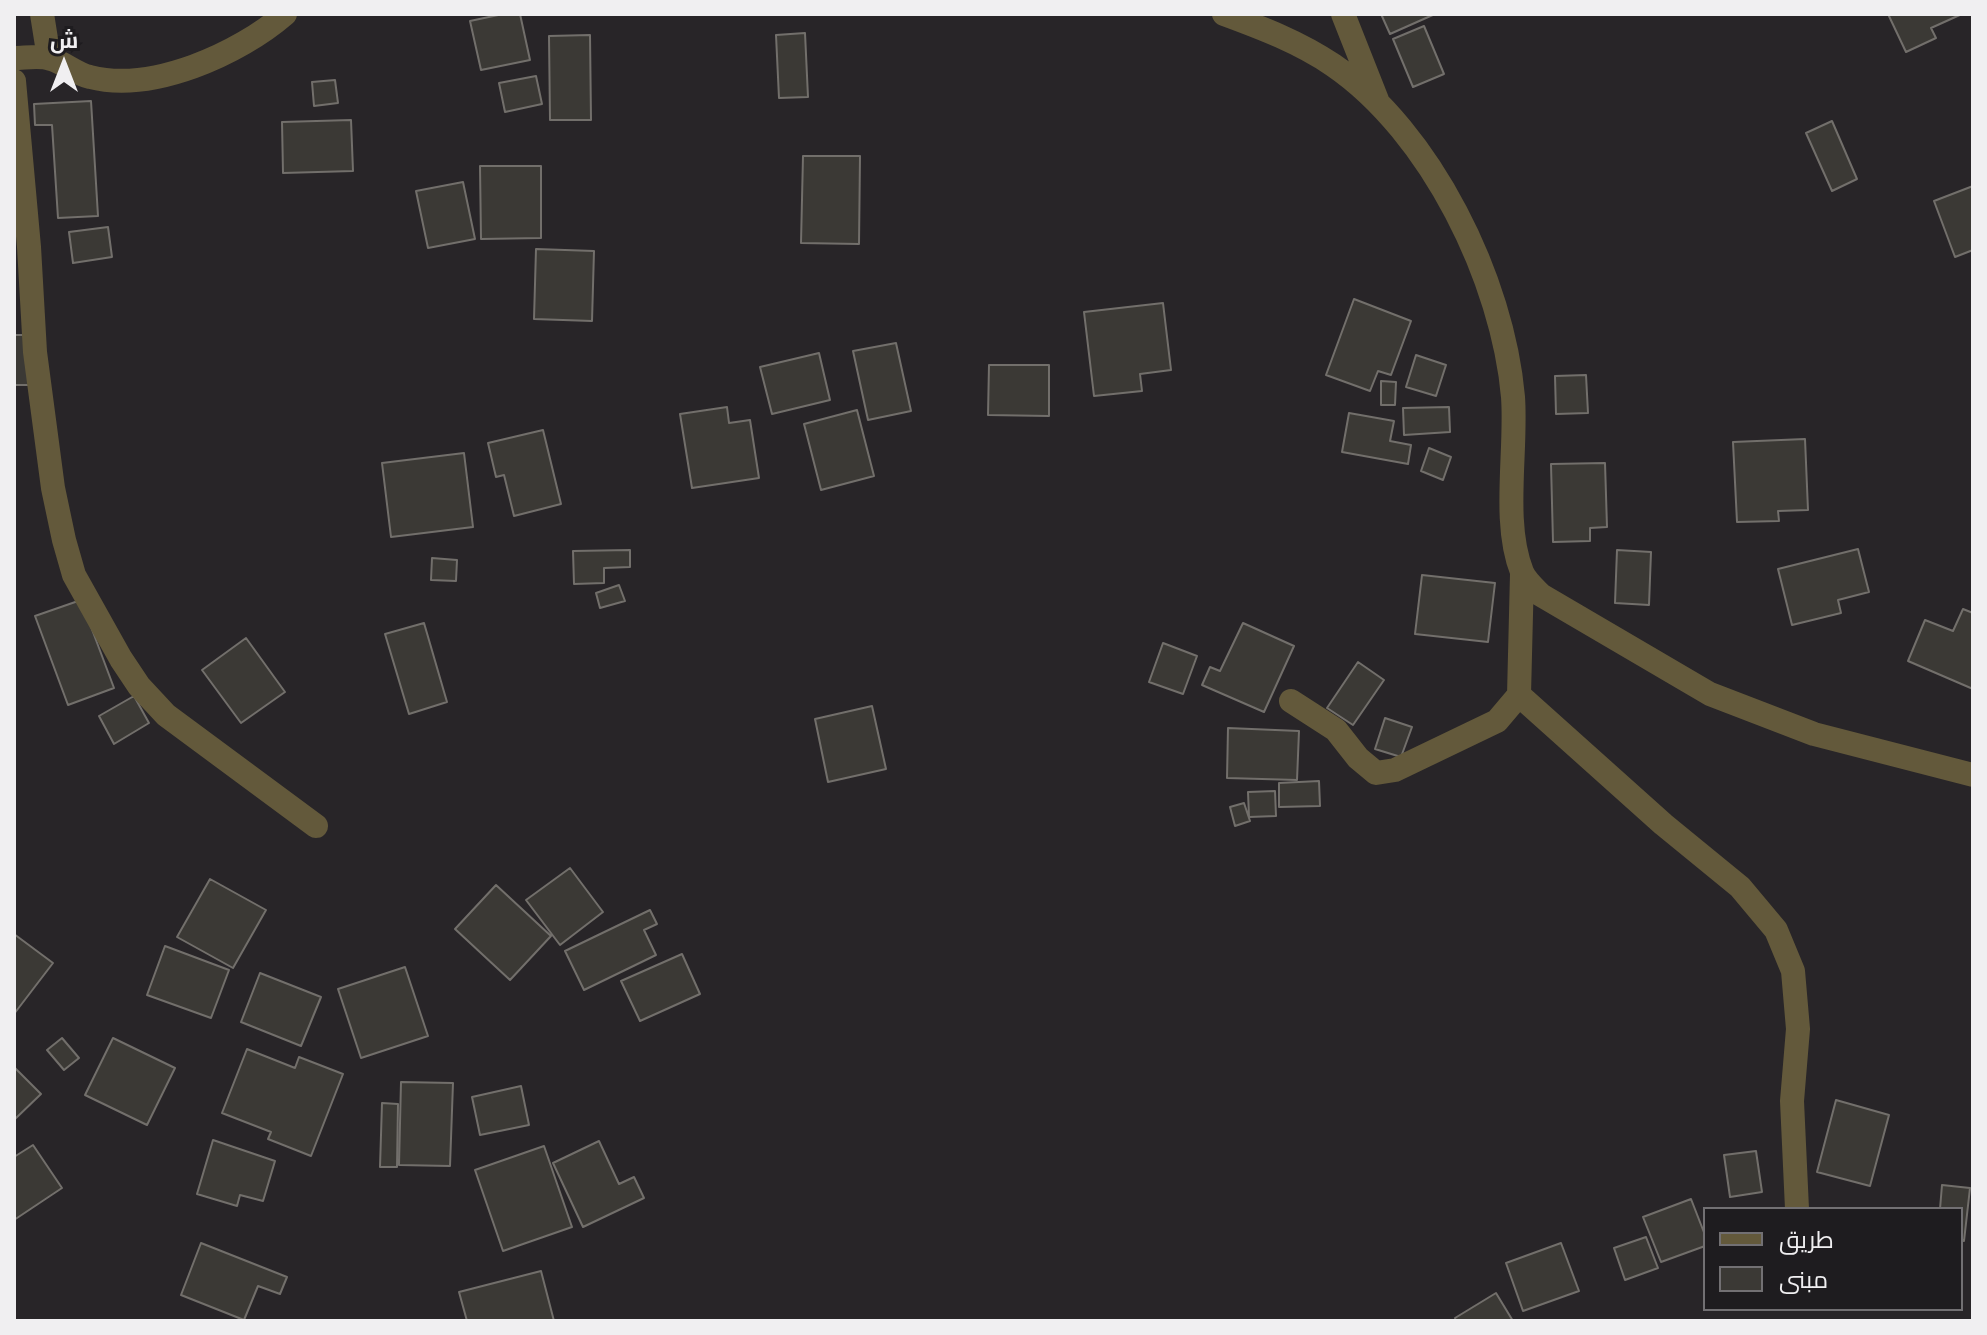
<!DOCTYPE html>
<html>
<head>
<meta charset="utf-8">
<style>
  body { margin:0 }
  #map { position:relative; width:1987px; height:1335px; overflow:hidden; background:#282528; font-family:"IBM Plex Sans",Cairo,sans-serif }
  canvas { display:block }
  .frame { position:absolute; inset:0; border:16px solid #f0eff1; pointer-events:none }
  .legend { position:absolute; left:1703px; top:1207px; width:260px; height:104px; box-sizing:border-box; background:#1e1c1f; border:2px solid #727073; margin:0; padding:10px 14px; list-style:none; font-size:24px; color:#f0eff1 }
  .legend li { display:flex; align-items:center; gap:16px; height:40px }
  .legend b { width:40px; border:2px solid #727073 }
  .north { position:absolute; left:24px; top:24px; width:80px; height:80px; -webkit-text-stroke:6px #1e1c1f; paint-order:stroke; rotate:0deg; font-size:22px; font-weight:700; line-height:32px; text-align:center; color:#f0eff1 }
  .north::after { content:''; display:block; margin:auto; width:28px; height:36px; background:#f0eff1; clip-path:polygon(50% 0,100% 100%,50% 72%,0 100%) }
</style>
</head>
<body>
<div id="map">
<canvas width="1987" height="1335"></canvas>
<div class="frame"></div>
<ul class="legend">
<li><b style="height:10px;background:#63593b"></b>طريق</li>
<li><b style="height:22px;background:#3b3935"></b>مبنى</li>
</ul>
<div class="north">ش</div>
</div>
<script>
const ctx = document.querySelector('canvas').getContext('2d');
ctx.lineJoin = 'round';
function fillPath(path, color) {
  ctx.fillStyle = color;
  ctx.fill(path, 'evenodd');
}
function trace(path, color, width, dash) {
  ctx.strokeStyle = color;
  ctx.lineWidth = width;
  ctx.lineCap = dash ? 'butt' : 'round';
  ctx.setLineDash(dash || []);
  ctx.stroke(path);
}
const building = new Path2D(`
  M503,14h17l10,46 -49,10 -11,-49z
  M1381,14h54l-45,20z
  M1888,14h74l-31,14 5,10 -30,14z
  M1424,26l20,48 -31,13 -20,-48z
  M805,33l3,64 -29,1 -3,-63z
  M590,35l1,85h-41l-1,-84z
  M536,76l6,28 -37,8 -6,-29z
  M335,80l3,23 -24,3 -2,-24z
  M91,101l7,115 -40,2 -6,-93h-17l-1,-21z
  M351,120l2,51 -70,2 -1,-51z
  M1832,121l25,58 -25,12 -26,-58z
  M803,156h57l-1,88 -58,-1z
  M480,166h61v72l-60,1z
  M463,182l12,57 -47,9 -12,-57z
  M1973,186v64l-18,7 -21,-56z
  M108,227l4,30 -39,6 -4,-31z
  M536,249l58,2 -2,70 -58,-2z
  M1354,299l57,22 -20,54 -13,-4 -8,20 -44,-16z
  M1163,303l8,67 -31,4 2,17 -48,5 -10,-84z
  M14,335h16l1,50h-17z
  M896,343l15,68 -43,9 -15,-69z
  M819,353l11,47 -58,14 -12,-47z
  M1416,355l30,10 -10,31 -30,-9z
  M989,365h60v51l-61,-1z
  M1586,375l2,38 -32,1 -1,-38z
  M1381,381l15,1 -1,23h-14z
  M727,407l2,16 21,-3 9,58 -67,10 -12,-74z
  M1449,407l1,25 -46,3 -1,-27z
  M857,410l17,66 -53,14 -17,-66z
  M1349,413l45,8 -4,20 21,4 -3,19 -66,-12z
  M543,430l18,74 -47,12 -10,-41 -8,2 -8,-34z
  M1805,439l3,71 -30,1 1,10 -42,1 -4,-80z
  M1429,448l22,9 -8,23 -22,-9z
  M464,453l9,74 -82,10 -9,-74z
  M1605,463l2,64 -17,1v13l-37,1 -2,-78z
  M1858,549l11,43 -31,8 3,13 -49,12 -14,-56z
  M630,550v17l-26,1v15l-30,1 -1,-33z
  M1617,550l34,2 -2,53 -34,-2z
  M432,558l25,2 -1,21 -25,-1z
  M1422,575l73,8 -7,59 -73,-8z
  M619,585l6,16 -25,7 -4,-15z
  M81,600l33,88 -46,17 -33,-89z
  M1963,609l10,4v76l-65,-28 17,-41 28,11z
  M424,623l23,79 -38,12 -24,-80z
  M1243,623l51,23 -30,66 -62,-27 8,-18 10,4z
  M246,638l39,54 -44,31 -39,-53z
  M1163,643l34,13 -14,38 -34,-12z
  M1358,662l26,18 -31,45 -26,-17z
  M134,696l15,27 -35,21 -15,-28z
  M872,706l14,63 -58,13 -13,-63z
  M1385,718l27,9 -11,30 -26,-8z
  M1228,728l71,3 -2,49 -70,-2z
  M1319,781l1,25 -41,1v-24z
  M1275,791l1,25 -27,1 -1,-25z
  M1244,803l6,18 -15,5 -5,-19z
  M570,868l33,44 -43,33 -34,-45z
  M210,879l56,31 -33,58 -56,-31z
  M496,885l55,51 -41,44 -55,-51z
  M650,910l7,14 -13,6 12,25 -72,35 -19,-39z
  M14,934l39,29 -39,51z
  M165,946l64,24 -18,48 -64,-23z
  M682,954l18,40 -60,27 -19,-40z
  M405,967l23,69 -67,22 -23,-69z
  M260,973l61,24 -20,49 -60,-24z
  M62,1038l17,20 -15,12 -17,-20z
  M113,1038l62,30 -28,57 -62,-30z
  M247,1049l48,19 4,-11 44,17 -32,82 -43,-17 3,-7 -49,-19z
  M14,1067l27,27 -27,26z
  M401,1082l52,1 -3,83 -51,-1z
  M521,1086l8,39 -49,10 -8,-38z
  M1836,1100l53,15 -19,71 -53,-14z
  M382,1103l16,1 -1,63h-17z
  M213,1140l62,21 -12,40 -23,-6 -3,11 -40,-12z
  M599,1141l20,43 15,-7 10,21 -61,29 -30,-64z
  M33,1145l29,43 -48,32v-63z
  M544,1146l28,81 -69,24 -28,-81z
  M1756,1151l6,41 -32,5 -6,-42z
  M1942,1185l28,3 -6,53 -3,-1v-31h-21z
  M1691,1199l14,36v11l-44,16 -18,-45z
  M1646,1237l12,31 -33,12 -11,-32z
  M201,1243l86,34 -7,17 -22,-8 -14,34 -63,-25z
  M1561,1243l18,48 -56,20 -17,-48z
  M541,1271l13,50h-87l-8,-29z
  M1496,1293l17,28h-57l-1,-3z`);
fillPath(building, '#3b3935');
trace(building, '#726f6b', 2);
trace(new Path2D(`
  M42,14l7,44
  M1224,14c38,14 75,28 109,51 98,67 170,215 180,332 4,53 -11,126 9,175 3,8 12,16 19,23l169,99 104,40 159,41
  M1343,14l34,86
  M14,58c11,0 27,-3 37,1 14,4 25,15 39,18 62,16 149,-23 195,-63
  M14,81l15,166 6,105 18,136 11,52 10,35 47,84 18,27 27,29 150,111
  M1522,574l-3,121 144,129 77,63 36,43 17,41 5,58 -6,72 5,108
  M1291,701l45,29 22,28 18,15 19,-3 102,-49 22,-26`), '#63593b', 24);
</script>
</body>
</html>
